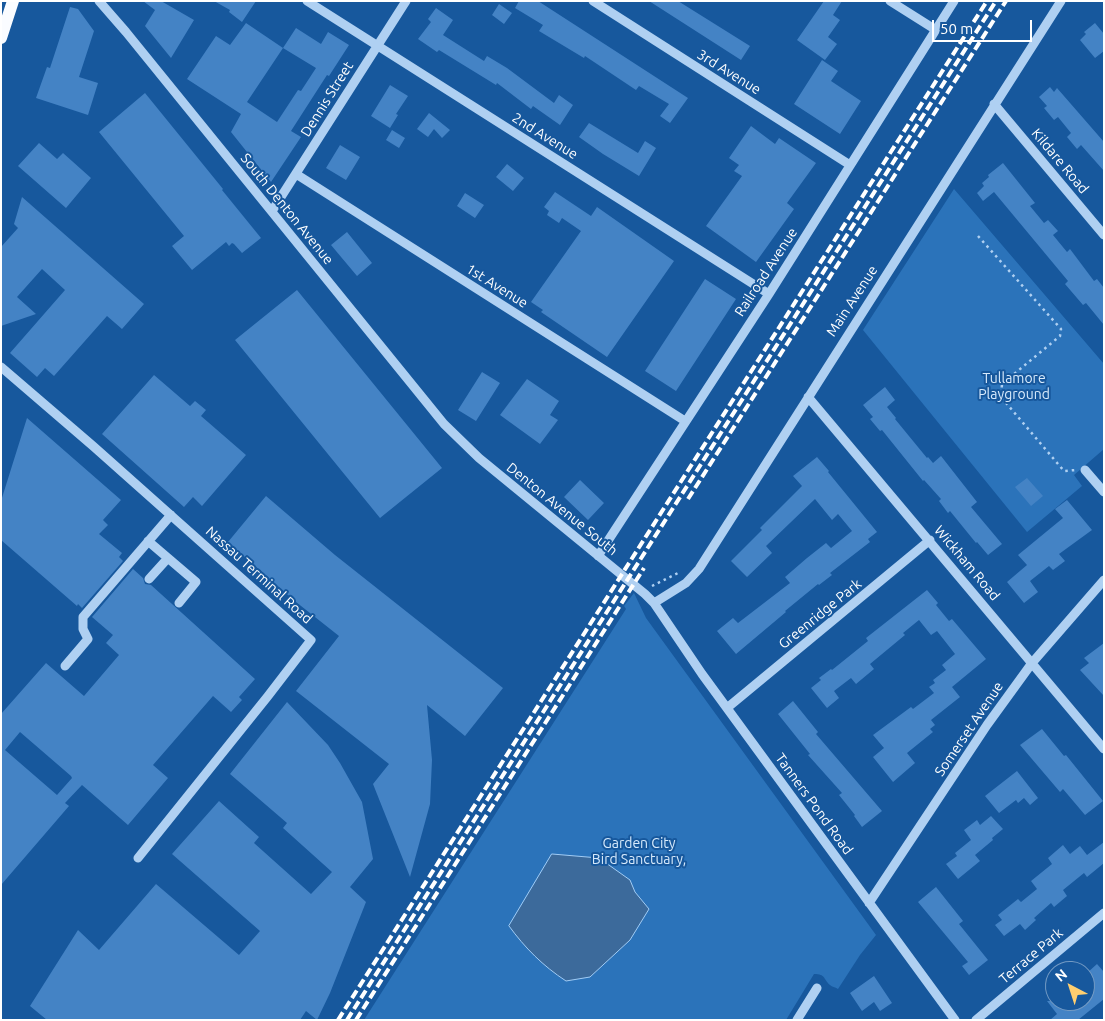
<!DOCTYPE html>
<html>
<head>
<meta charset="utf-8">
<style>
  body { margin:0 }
  #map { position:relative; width:1105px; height:1021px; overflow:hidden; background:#17589d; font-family:Ubuntu,sans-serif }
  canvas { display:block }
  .frame { position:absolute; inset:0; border:2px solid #fff; pointer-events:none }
  .north { position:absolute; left:1045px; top:961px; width:50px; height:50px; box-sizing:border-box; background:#17589d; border:1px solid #749bc4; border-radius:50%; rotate:320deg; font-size:14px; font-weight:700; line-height:20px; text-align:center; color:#fff }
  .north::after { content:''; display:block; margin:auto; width:18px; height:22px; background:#ffcf70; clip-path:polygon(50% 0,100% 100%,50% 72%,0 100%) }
  .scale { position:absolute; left:932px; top:20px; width:100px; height:22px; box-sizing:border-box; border:2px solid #fff; border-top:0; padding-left:6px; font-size:15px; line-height:18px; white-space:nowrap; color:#fff; -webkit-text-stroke:4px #17589d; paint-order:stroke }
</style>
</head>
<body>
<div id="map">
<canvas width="1105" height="1021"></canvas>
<div class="frame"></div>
<div class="north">N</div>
<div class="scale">50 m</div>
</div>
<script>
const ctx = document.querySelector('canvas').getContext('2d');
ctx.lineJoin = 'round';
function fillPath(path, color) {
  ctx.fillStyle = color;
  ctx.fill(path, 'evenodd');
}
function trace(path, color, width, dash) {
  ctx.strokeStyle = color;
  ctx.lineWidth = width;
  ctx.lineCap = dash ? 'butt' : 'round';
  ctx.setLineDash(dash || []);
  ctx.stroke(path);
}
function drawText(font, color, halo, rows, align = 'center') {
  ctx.font = font + ' Ubuntu,sans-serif';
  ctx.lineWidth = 4;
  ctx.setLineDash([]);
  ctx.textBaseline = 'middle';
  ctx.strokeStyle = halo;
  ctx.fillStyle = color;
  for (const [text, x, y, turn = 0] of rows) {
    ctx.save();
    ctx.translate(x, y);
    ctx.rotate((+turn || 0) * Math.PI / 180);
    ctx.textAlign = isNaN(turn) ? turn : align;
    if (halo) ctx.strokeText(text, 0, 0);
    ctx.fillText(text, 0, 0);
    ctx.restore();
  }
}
fillPath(new Path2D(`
  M954,189l150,175v85l-30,26 8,11 -55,46 -164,-202z
  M634,593l12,25 230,317 -16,20 -22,34c-3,-2 -6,-2 -8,-4 -7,-6 -4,-11 -16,-11l-28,46h-422l262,-411 -2,-3z`), '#2b73ba');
const water = new Path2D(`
  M552,854l47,4 31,22 5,12 14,17 -19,31 -40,37 -24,4c-23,-15 -41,-33 -57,-55z`);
fillPath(water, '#3c6a9b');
trace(water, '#a1ccf5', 1);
fillPath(new Path2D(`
  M143,1h18l33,19 -23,38 -26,-32 10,-16z
  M214,1h42l-14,21 -13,-10 1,-2z
  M519,1h19l150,97 -18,25 -10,-7 9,-12 -30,-18 -3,4 -51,-34 -1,2 -45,-27 4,-6 -28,-17z
  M649,1h29l72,45 -9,14z
  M824,1h18l-9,14 7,5 -12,17 9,7 -12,16 -28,-20z
  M499,4l13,9 -8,11 -12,-9z
  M70,7l8,2 16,22 -15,46 19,6 -10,32 -52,-17 11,-31 3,1z
  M436,8l17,12 -10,15 41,26 3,-5 20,12 47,35 5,-8 14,10 -13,20 -27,-19 -2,3 -34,-26 -1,2 -57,-35 -2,2 -19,-13 13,-17 -3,-3z
  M246,23l37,25 13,-20 25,16 7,-12 21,13 -20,31 -2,-1 -36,56 10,6 -30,45 -40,-50 10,-18 -54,-35 29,-43 14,9zM283,48l33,20 -15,23 -3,-1 -21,32 -30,-20z
  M1095,23l9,11v17l-9,7 -15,-18 6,-6 -2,-2z
  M822,60l16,11 -7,10 30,20 -21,33 -46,-30z
  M390,85l18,11 -12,18 2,1 -8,13 -19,-12z
  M1050,87l4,5 3,-4 47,54v29l-23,-26 -4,4 -10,-12 4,-4 -13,-16 -4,3 -10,-12 3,-2 -8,-9z
  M145,93l78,96 -1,1 39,48 -19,15 -8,-9 -2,-1 -3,3 -3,-4 -34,28 -20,-24 12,-10 -85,-104z
  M429,113l21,17 -8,8 -8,-9 -6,8 -11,-8z
  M589,123l49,30 7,-12 11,7 -17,28 -36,-22 -24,-17z
  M751,126l24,18 4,-6 37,25 -29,40 7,6 -38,53 -50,-36 36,-50 -8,-5 5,-6 -10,-7z
  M392,130l13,8 -6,10 -13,-8z
  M39,143l18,16 6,-6 28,25 -25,30 -48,-42z
  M340,145l20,12 -14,23 -20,-12z
  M1003,163l32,40 -5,3 14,17 4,-3 10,11 -5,4 14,17 3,-3 24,32 3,-2 7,9v37l-18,-22 -3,2 -18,-21 3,-3 -74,-89 -11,9 -6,-8 7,-7 -2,-3 7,-6 -1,-2z
  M507,164l17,14 -11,13 -17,-14z
  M555,192l36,24 6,-9 77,54 -67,96 -66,-45 2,-2 -12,-8 50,-71 -19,-13 -3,5 -12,-8 2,-4 -5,-4z
  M465,193l19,12 -9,13 -18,-12z
  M22,197l122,107 -22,25 -15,-13 -53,60 -9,-8 -8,9 -27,-24 55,-63 -23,-21 -25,28 19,17 -35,12v-79l17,-19 -4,-4z
  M347,232l25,31 -15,13 -26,-31z
  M705,279l31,20 -60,92 -31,-20z
  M297,290l145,178 -62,50 -145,-178z
  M482,372l18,11 -24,38 -18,-11z
  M154,375l36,31 5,-5 11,9 -5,6 45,39 -44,51 -9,-9 -9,10 -82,-73z
  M527,379l32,22 -9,14 8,5 -18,24 -40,-29z
  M885,387l10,13 -8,7 9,11 -1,1 32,39 1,-1 5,6 8,-7 36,46 -6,5 31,37 -14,11 -11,-13 -1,1 -26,-32 -2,2 -9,-12 2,-2 -17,-19 -1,1 -41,-51 -2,1 -10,-12 3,-2 -10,-12z
  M27,418l94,82 -18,20 5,5 -9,9 23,19 -3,4 4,4 -41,47 -4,-4 -1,2 -76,-66v-39z
  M817,457l12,14 -1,1 49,60 -9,7 2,3 -40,31 2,2 -13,10 -1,-1 -33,27 1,1 -50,42 -19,-23 16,-13 5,5 52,-40 -5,-6 22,-19 19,-15 5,5 21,-17 -14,-17 -6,6 -17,-21 -49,47 6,7 -25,24 -16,-16 31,-31 -2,-2 42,-42 -9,-10z
  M1027,478l16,18 -12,10 -16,-19z
  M580,480l24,23 -16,17 -24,-23z
  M266,496l69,59 168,133 -38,48 -38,-31 5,55 -2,44 -20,73 -37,-93 16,-20 -93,-73 43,-55 -43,-34 -68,-60z
  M1067,500l25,30 -33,24 6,7 -12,9 -4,-4 -19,15 8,11 -14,11 -17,-21 20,-17 -9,-10 45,-37 -8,-9z
  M133,569l10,9 2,6 6,1 104,94 -16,18 3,3 -11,12 -18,-16 -60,69 15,13 -40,47 -46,-40 -17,18 4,3 -68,79v-171l45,-51 38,33 35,-41 -13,-12 7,-8 -21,-18zM20,732l51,44 1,2 -15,17 -52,-45z
  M927,590l11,13 -2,2 13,16 3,-2 34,40 -34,28 8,10 -29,23 4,5 -5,4 3,3 -26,21 8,10 -22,19 -20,-25 11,-9 -11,-13 38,-28 2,2 21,-16 -5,-6 6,-4 -2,-3 13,-10 -4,-5 13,-11 -18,-23 -6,4 -12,-15 -16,13 2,2 -35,29 4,5 -18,15 -5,-6 -17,13 5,7 -12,10 -16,-20 10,-8 -2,-2 12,-9 1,1 36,-29 -2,-3z
  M1104,643v53l-24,-26 9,-7 -5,-5z
  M793,701l25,31 -2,2 66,77 -20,16 -8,-11 1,-1 -16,-20 3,-2 -34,-38 2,-1 -32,-40z
  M287,702l41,43 12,18 22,39 11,57 -23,28 16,15 -36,91 -13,27 -11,-9 -6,9h-253l-17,-14 48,-76 21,20 57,-66 83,71 21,-24 -88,-77 47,-53 40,36 -5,6 57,51 21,-22 -49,-44 4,-5 -57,-49z
  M1042,729l22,27 2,-1 37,46 -18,14 -22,-26 -3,3 -40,-47z
  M1017,771l21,27 -8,7 -6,-7 -6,5 -2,-3 -17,13 -14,-17z
  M991,816l12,13 -11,9 1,2 -18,15 5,6 -22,18 -12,-15 11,-8 -2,-3 16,-13 -7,-10 13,-10 3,5z
  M1104,842v21l-17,14 -3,-4 -21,17 4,6 -13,11 -3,-4 -17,15 2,2 -11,10 -5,-6 -16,12 -9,-11 7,-5 -4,-5 20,-16 3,3 16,-13 -6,-8 21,-17 -4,-6 15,-13 7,9 10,-8 7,9z
  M936,887l27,34 -4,3 29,36 -19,15 -7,-9 6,-4 -50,-60z
  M1097,964l7,8v27l-26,21h-28l7,-6 -10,-13h38v-18l6,-5 -4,-5z
  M874,976l18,27 -12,8 -6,-9 -12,9 -12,-18z`), '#4483c5');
trace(new Path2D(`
  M978,236l83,93 -1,7 -58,48 -1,13 63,74 12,-1
  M652,586l28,-14`), '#afd0f2', 2.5, [2.5, 4]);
trace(new Path2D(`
  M99,1l27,31 318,392 35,34 166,136 9,9 48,71 253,346
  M307,1l462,293
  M593,1l257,164
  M890,1l46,29
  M994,104l110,131
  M296,174l389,247
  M272,211l134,-210
  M1,367l92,79 218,194 -43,56 -130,162
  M808,397l296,352
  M1085,470l19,22
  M148,541l48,41 -17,21
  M598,556l171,-262 185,-293
  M149,579l19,-21
  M654,603l32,-20 13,-14 362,-568
  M65,666l23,-27 -5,-10v-12l88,-102
  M727,708l203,-168
  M869,903l118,-178 45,-62 72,-83
  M797,1020l20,-32
  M976,1020l128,-107`), '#afd0f2', 9);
trace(new Path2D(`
  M1,38l12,-37`), '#fafcff', 12);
trace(new Path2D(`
  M688,499l318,-498
  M338,1020l649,-1019
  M347,1020l649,-1019
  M356,1020l288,-452`), '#fff', 4, [9, 4]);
drawText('14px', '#fff', '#17589d', [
  ["3rd Avenue",729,72,32],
  ["Dennis Street",327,99,-58],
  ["2nd Avenue",545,136,32],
  ["Kildare Road",1060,161,50],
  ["South Denton Avenue",287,209,51],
  ["Railroad Avenue",766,272,-57],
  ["1st Avenue",497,286,32],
  ["Main Avenue",852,301,-57],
  ["Denton Avenue South",562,509,39],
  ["Wickham Road",967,563,50],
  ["Nassau Terminal Road",259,575,42],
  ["Greenridge Park",820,614,-39],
  ["Somerset Avenue",969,729,-56],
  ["Tanners Pond Road",814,804,54],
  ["Terrace Park",1031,956,-40]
]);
drawText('14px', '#d7eafc', '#17589d', [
  ["Tullamore",1014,378],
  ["Playground",1014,394],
  ["Garden City",639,843],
  ["Bird Sanctuary,",639,859]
]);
</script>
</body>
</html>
